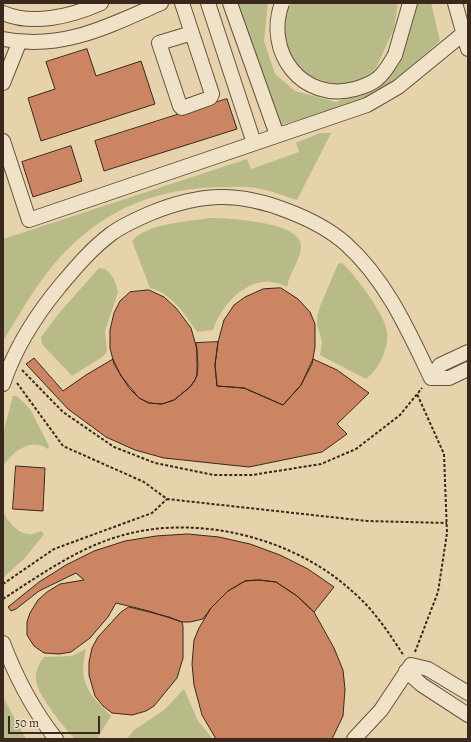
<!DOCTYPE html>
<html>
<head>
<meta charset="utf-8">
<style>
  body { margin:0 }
  #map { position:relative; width:471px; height:742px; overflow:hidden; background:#e7d3ab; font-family:Alegreya,serif }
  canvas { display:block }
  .frame { position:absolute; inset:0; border:4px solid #3a271d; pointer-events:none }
  .scale { position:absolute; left:8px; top:716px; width:92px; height:18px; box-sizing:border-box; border:2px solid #3a271d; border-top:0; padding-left:5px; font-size:12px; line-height:14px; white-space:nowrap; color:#3a271d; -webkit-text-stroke:3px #efe2c8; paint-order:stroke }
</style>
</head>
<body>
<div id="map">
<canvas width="471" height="742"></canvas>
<div class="frame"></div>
<div class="scale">50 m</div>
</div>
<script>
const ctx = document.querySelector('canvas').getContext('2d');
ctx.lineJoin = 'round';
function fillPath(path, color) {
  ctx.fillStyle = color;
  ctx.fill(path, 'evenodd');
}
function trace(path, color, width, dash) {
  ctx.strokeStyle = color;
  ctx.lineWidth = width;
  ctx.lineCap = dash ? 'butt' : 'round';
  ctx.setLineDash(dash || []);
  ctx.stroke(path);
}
fillPath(new Path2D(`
  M232,3h36l-4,38 11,33 20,17 41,11 41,-16 23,-23 16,-60h15l9,38 -58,50 -40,16 -61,18z
  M291,3h107l-4,26 -18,39 -13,13 -25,5 -32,-11 -14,-13 -8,-21v-26z
  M320,133h11l-34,67c-13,-4 -27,-10 -41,-12 -9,-2 -20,-1 -30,-1 -66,0 -119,20 -165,69 -23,25 -40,56 -58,85v-102l244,-80 4,10 48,-17 -3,-9z
  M210,218c18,0 92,4 91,28 0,14 -12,27 -14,41 -4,-2 -10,-5 -15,-5 -27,-4 -52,25 -59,48l-16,2c-12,-17 -25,-39 -47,-44l-18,-47c15,-18 56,-19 78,-23z
  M342,263c13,12 43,51 45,69 2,17 -8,37 -21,47l-46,-24 2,-13 -5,-18v-8l4,-12 17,-40z
  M99,268c12,0 17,14 19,24l-13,39 2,21 -5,5 -30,19 -30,-32 -1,-7 19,-25z
  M13,396h4l13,13 19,37 -1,3c-18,-12 -35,3 -45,17v-33z
  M3,510c3,10 14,23 25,24 4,1 9,-1 13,-3l3,3 -19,24 -21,19z
  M86,649c-8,33 2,44 25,67l-14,23h-22c-11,-12 -38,-44 -39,-59 -1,-8 3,-17 8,-23l28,-1z
  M184,689l14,32 15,18h-86l7,-9 29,-19z
  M3,697l23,42h-23z`), '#b8bb87');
const building = new Path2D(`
  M87,49l9,27 45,-15 14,43 -114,37 -13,-43 27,-9 -9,-27z
  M227,99l10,30 -133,42 -9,-30z
  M71,146l11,35 -49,16 -11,-35z
  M281,288l17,11 12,13 5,12v23l-3,17 -11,21 -18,20 -39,-17 -27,-2 -2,-21 3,-23 6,-22 10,-15 11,-8 18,-8z
  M149,290l15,7 12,11 15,20 6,21v26l-2,5 -5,7 -16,13 -12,4 -13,-1 -10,-5 -10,-10 -15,-24 -4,-16v-18l4,-17 6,-12 10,-9z
  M218,342l-3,23 2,21 27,2 39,17 18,-20 12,-26 24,11 32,23 -32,31 10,10 -25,18 -73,15 -85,-9 -29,-8 -29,-13 -38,-28 -42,-45 8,-6 29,33 23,-16 27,-16 8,17 18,22 10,5 13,1 12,-4 16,-13 5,-7 2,-5 1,-10 -2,-22z
  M16,466l29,2 -2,43 -30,-2z
  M188,534l31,3 31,7 30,11 28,14 26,18 -20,25 -17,-16 -21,-14 -17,-2 -14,1 -17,10 -17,17 -8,11 -13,3h-8l-33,-11 -33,-8 -8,14 -18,21 -19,14 -12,2 -15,-1 -10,-7 -7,-11v-13l3,-9 8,-13 9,-8 13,-8 24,-4 -8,-7 -37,18 -23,18 -5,2 -3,-4 31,-25 27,-17 28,-14 31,-10 31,-5z
  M259,580l17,2 21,14 17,16 20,36 9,22 2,19 -2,27 -11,23h-116l-14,-24 -8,-30 -2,-21 2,-24 5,-12 12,-20 17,-17 17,-10z
  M129,607l40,10 13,5 1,4v32l-6,20 -23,28 -8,5 -14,4 -20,-2 -9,-7 -8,-10 -6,-21v-13l3,-14 6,-11 22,-24z`);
fillPath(building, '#cc8562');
trace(building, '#3a271d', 1);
const minor = new Path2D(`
  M182,3l30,91 -2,4 -28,10 -2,-2 -21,-63 33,-10
  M208,3l46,140
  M230,3l47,132
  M455,3l13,46
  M3,13c30,13 69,3 98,-10
  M3,39c59,12 106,-13 158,-36
  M395,55l15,-52
  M3,83l16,-40
  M3,141l26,79 338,-115 31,-18 66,-54
  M431,378l9,-13 28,-13
  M431,378h18l19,-9
  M3,384c12,-36 33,-69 57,-98 16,-19 31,-37 51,-52 12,-9 26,-15 40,-21 49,-20 87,-22 137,-2 21,8 41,18 58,33 40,36 62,86 85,134
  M3,643c13,34 30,67 53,96
  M406,671l16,14 46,30
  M354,739l27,-29 30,-45 17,4 40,24`);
trace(minor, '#655240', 16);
trace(new Path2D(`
  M22,370l41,42 51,35 41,16 59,12h38l69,-11 35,-15 44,-34 22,-27
  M17,383l46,63 81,36 23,17 200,22 80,2
  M3,584l51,-35 98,-36 15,-14
  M3,599c37,-24 75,-51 117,-63 77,-23 175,2 233,56 21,18 36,41 51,64
  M415,652l23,-60 9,-59 -3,-79 -27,-60`), '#3a271d', 2, [3, 2]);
trace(minor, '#efe2c8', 14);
const minorBridge = new Path2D(`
  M282,3c-18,49 20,100 73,86 7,-2 16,-5 22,-10 8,-6 13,-16 18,-24`);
trace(minorBridge, '#655240', 16, []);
trace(minorBridge, '#efe2c8', 14);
</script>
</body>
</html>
